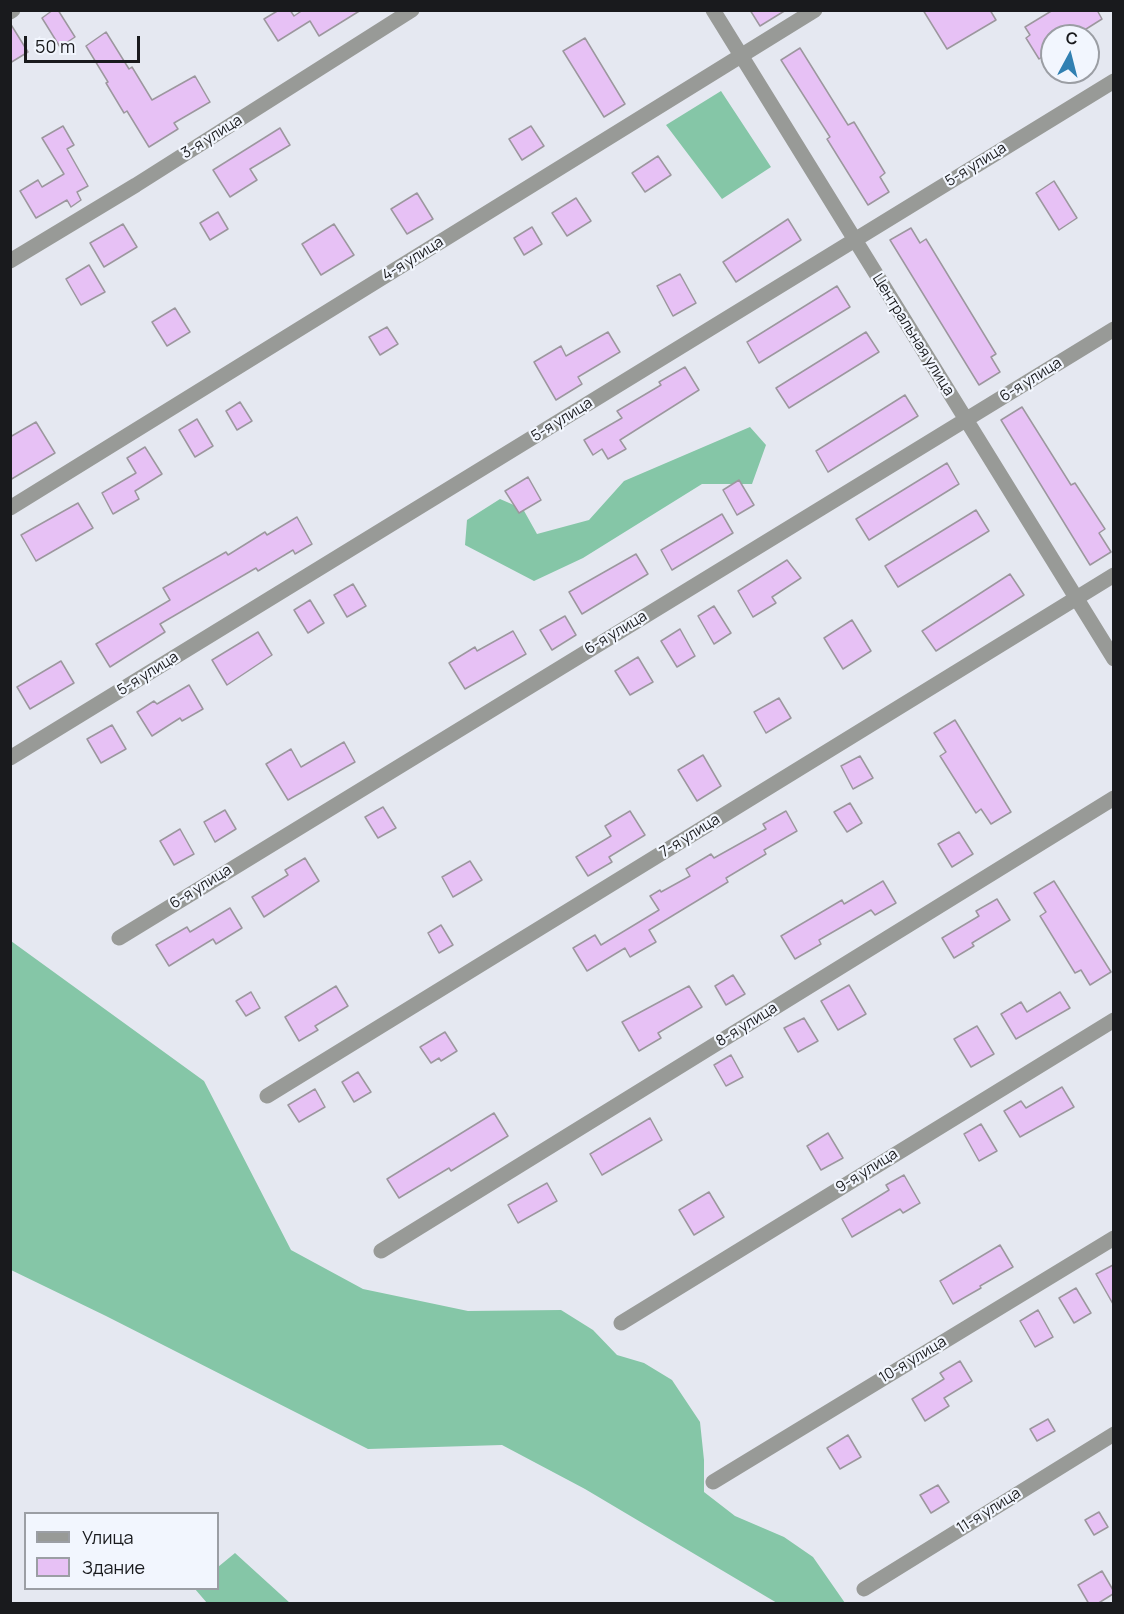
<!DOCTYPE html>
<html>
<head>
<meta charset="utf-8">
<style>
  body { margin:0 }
  #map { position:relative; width:1124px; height:1614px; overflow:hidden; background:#e5e8f1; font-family:Manrope,sans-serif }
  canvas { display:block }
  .frame { position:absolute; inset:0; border:12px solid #191a1d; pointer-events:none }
  .legend { position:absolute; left:24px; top:1512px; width:195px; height:78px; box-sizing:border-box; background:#f2f6fe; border:2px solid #9b9ea4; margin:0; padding:8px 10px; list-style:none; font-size:18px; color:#191a1d }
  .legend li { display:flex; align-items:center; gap:12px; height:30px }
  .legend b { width:30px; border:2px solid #9b9ea4 }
  .north { position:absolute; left:1040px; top:24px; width:60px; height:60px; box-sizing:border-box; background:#f2f6fe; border:2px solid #9b9ea4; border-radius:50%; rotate:7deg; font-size:16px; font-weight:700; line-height:24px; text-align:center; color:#191a1d }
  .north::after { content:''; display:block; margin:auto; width:21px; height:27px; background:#3180b2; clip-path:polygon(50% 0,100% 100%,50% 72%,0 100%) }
  .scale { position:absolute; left:24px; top:36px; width:116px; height:27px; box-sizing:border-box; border:3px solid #191a1d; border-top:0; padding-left:8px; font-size:18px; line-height:21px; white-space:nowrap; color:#191a1d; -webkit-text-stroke:4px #f2f6fe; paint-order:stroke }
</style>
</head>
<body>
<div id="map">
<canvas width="1124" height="1614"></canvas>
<div class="frame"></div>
<ul class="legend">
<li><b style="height:8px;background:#989a97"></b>Улица</li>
<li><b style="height:16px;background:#e7c1f5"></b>Здание</li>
</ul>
<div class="north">С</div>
<div class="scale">50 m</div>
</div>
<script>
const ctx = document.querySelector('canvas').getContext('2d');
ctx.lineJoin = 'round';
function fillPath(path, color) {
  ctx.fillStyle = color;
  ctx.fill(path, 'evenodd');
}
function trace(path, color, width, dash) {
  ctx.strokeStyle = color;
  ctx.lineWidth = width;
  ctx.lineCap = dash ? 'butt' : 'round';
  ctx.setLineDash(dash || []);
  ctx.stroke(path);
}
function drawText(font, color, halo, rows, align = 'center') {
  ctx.font = font + ' Manrope,sans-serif';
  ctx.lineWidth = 4.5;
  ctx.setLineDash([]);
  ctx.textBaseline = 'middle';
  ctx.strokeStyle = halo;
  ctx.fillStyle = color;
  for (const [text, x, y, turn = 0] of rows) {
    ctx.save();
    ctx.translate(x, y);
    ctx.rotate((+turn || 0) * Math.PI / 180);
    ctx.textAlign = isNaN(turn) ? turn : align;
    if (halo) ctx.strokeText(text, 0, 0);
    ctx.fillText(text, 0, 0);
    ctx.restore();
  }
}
fillPath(new Path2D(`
  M721,91l50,76 -49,32 -56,-74z
  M750,427l16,18 -14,39h-50l-119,74 -49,23 -69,-36 2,-25 33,-21 23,10 14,25 52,-14 35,-39z
  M11,941l193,140 87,169 72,39 105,22 93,-1 32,20 24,25 27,8 28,17 28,42 4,38v32l31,24 49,21 29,20 32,46h-68l-192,-114 -83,-44 -134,4 -262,-133 -95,-46z
  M235,1553l55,50h-83l-12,-14 23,-1v-21z`), '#85c6a7');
const building = new Path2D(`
  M53,10h5l17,27 -15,10 -18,-29z
  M279,10h11l4,6 9,-6h58l-42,26 -9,-15 -32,20 -14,-22z
  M750,10h36l-26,16z
  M923,10h67l6,10 -49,29z
  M1053,10h44l5,9 -27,17h-23v14l-13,9 -13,-21 4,-3 -5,-8z
  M10,23l18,29 -18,11z
  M106,32l23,37 3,-2 20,33 43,-24 15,26 -36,21 4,6 -29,18 -22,-36 -3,2 -18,-30 2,-1 -22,-36z
  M585,38l40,66 -21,13 -41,-66z
  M800,48l48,77 6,-3 31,51 -5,4 9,15 -21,13 -41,-66 3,-2 -49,-77z
  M63,126l11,19 -7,4 21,37 -11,6 4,8 -10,7 -4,-7 -31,18 -16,-27 18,-11 4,7 22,-13 -22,-36z
  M531,126l13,20 -22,14 -13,-21z
  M280,128l10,17 -40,24 7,11 -27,17 -17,-27z
  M658,156l13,19 -26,17 -13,-19z
  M1054,181l23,37 -18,12 -23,-37z
  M417,193l16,26 -26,15 -16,-25z
  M576,198l15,23 -24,15 -15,-23z
  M218,212l10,17 -18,11 -10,-17z
  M788,219l13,21 -65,42 -13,-20z
  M123,224l14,23 -33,20 -14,-24z
  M334,224l20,31 -33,20 -19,-31z
  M532,227l10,17 -18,11 -10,-17z
  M911,228l9,15 6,-4 70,115 -5,3 9,15 -21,13 -89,-145z
  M89,265l16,27 -24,13 -15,-26z
  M680,274l16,29 -23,13 -16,-30z
  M837,286l13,21 -91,56 -12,-21z
  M175,308l15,24 -23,14 -15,-24z
  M387,327l11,17 -18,11 -11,-18z
  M608,332l12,20 -42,25 4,7 -26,16 -22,-38 27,-16 5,10z
  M866,332l13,20 -90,56 -13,-20z
  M685,367l14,23 -79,50 6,9 -18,10 -6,-10 -9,6 -9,-15 38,-22 -5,-7 44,-26 -2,-3z
  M905,395l13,21 -90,56 -12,-21z
  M240,402l12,19 -15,9 -11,-19z
  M1022,407l49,78 4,-2 30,46 -6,4 12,19 -21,13 -89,-145z
  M197,419l16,27 -18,11 -16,-27z
  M36,422l19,31 -45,27v-43z
  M145,447l17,27 -27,17 4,8 -26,15 -11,-21 34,-20 -9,-15z
  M947,463l12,21 -90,56 -13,-21z
  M528,477l13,23 -22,13 -14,-22z
  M739,480l15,25 -17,10 -14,-25z
  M78,503l15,25 -57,33 -15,-26z
  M976,510l13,21 -91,56 -13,-21z
  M722,514l11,19 -61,37 -11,-20z
  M297,517l15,27 -17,10 -2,-4 -35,21 -2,-3 -96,56 5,8 -55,35 -14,-23 74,-44 -7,-12 63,-36 2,3 37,-23 2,3z
  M636,554l12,20 -66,40 -13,-22z
  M787,560l14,18 -29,19 4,6 -23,14 -15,-26z
  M1010,574l14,21 -88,56 -14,-20z
  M353,584l13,22 -19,11 -13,-22z
  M310,600l14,23 -16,10 -14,-23z
  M714,606l17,27 -17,11 -16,-28z
  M565,616l11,19 -24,15 -12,-20z
  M852,620l19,31 -28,18 -19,-31z
  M680,629l15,27 -18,11 -16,-26z
  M513,631l13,23 -61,35 -16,-26 26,-16 2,4z
  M258,632l14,23 -45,30 -15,-25z
  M638,657l15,25 -23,13 -15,-24z
  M61,661l13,22 -44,26 -13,-22z
  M189,685l14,24 -21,12 -2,-3 -28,18 -15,-24 17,-11 3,3z
  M779,698l12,20 -25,15 -12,-21z
  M955,720l56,92 -20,12 -10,-15 -5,4 -36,-57 6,-4 -12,-19z
  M112,725l14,24 -25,14 -14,-24z
  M344,742l11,20 -67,38 -22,-36 25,-15 10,18z
  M703,755l18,31 -24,15 -19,-31z
  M860,756l13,22 -20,11 -12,-23z
  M850,803l12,20 -15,9 -13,-20z
  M383,807l13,21 -18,10 -13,-21z
  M225,810l11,19 -21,13 -11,-20z
  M630,811l15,24 -36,22 3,5 -24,14 -12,-19 35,-21 -6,-10z
  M786,811l11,20 -33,19 2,4 -40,24 2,4 -79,48 7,12 -26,15 -5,-9 -38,23 -14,-23 22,-13 6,10 58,-35 -9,-14 10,-6 1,2 29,-16 -4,-7 25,-15 3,4 52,-29 -3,-5z
  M180,829l14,25 -20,11 -14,-24z
  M959,832l14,22 -21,13 -14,-23z
  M305,858l14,23 -55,36 -12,-20 36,-22 -3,-5z
  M470,861l12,19 -29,17 -11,-20z
  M883,881l13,22 -21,12 -4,-5 -52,30 2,4 -26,15 -14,-23 61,-36 2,4z
  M1054,881l57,91 -21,13 -9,-15 -6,3 -35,-57 6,-4 -12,-19z
  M997,899l13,21 -38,23 2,3 -20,12 -12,-20 37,-22 -3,-5z
  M230,908l12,20 -26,16 -3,-5 -44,27 -13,-21 31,-18 3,5z
  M441,925l12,20 -14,8 -11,-20z
  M733,975l12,19 -19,11 -11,-19z
  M849,985l17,29 -28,16 -17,-29z
  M336,986l12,20 -33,20 3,4 -19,11 -14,-24z
  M689,986l13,21 -44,26 3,5 -22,13 -17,-29z
  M251,992l9,16 -14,8 -10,-15z
  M1060,992l10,16 -54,31 -15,-25 20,-12 6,10z
  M804,1018l14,23 -20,11 -14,-24z
  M977,1026l17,28 -23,13 -17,-28z
  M445,1032l12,19 -16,10 -2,-3 -8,5 -11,-16z
  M731,1055l12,22 -17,9 -12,-21z
  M358,1072l13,20 -17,10 -12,-20z
  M1062,1087l12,20 -54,30 -16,-26 17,-10 5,7z
  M315,1089l10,18 -26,15 -11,-17z
  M494,1113l14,23 -57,35 -2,-3 -50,30 -12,-19z
  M650,1118l12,22 -60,35 -12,-21z
  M981,1124l16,27 -18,10 -15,-27z
  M828,1133l15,25 -22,12 -14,-24z
  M904,1175l16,28 -17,10 -3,-4 -48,28 -10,-18 47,-29 -3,-5z
  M547,1183l10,18 -39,22 -10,-18z
  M709,1192l15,25 -30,18 -15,-25z
  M1000,1245l13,22 -33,19 1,2 -28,16 -13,-23z
  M1113,1265v39l-17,-30z
  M1076,1288l15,25 -17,10 -15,-25z
  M1038,1310l15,27 -18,10 -15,-26z
  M960,1361l12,20 -28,17 5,8 -24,15 -13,-22 32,-20 -4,-6z
  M1048,1419l7,12 -18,10 -7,-12z
  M848,1435l13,22 -21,12 -13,-21z
  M938,1485l11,17 -18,11 -11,-18z
  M1099,1512l9,15 -14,8 -9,-15z
  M1102,1571l11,19v4l-16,10h-8l-11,-19z`);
fillPath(building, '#e7c1f5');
trace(building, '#9c979e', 1.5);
trace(new Path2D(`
  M713,10l401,649
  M10,12l3,-2
  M10,261l126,-76 276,-175
  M10,508l805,-498
  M10,758l1104,-677
  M119,938l995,-609
  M267,1096l847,-521
  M381,1251l733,-453
  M621,1323l493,-303
  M713,1482l401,-244
  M864,1589l250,-155`), '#989a97', 15);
drawText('15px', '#191a1d', '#f2f6fe', [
  ["3-я улица",212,137,-32],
  ["5-я улица",976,165,-32],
  ["4-я улица",413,259,-32],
  ["Центральная улица",913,335,58],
  ["6-я улица",1031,380,-32],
  ["5-я улица",562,420,-32],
  ["6-я улица",616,633,-31],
  ["5-я улица",148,674,-32],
  ["7-я улица",690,836,-32],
  ["6-я улица",201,887,-32],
  ["8-я улица",747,1025,-32],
  ["9-я улица",867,1171,-32],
  ["10-я улица",913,1360,-31],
  ["11-я улица",989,1511,-32]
]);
</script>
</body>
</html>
